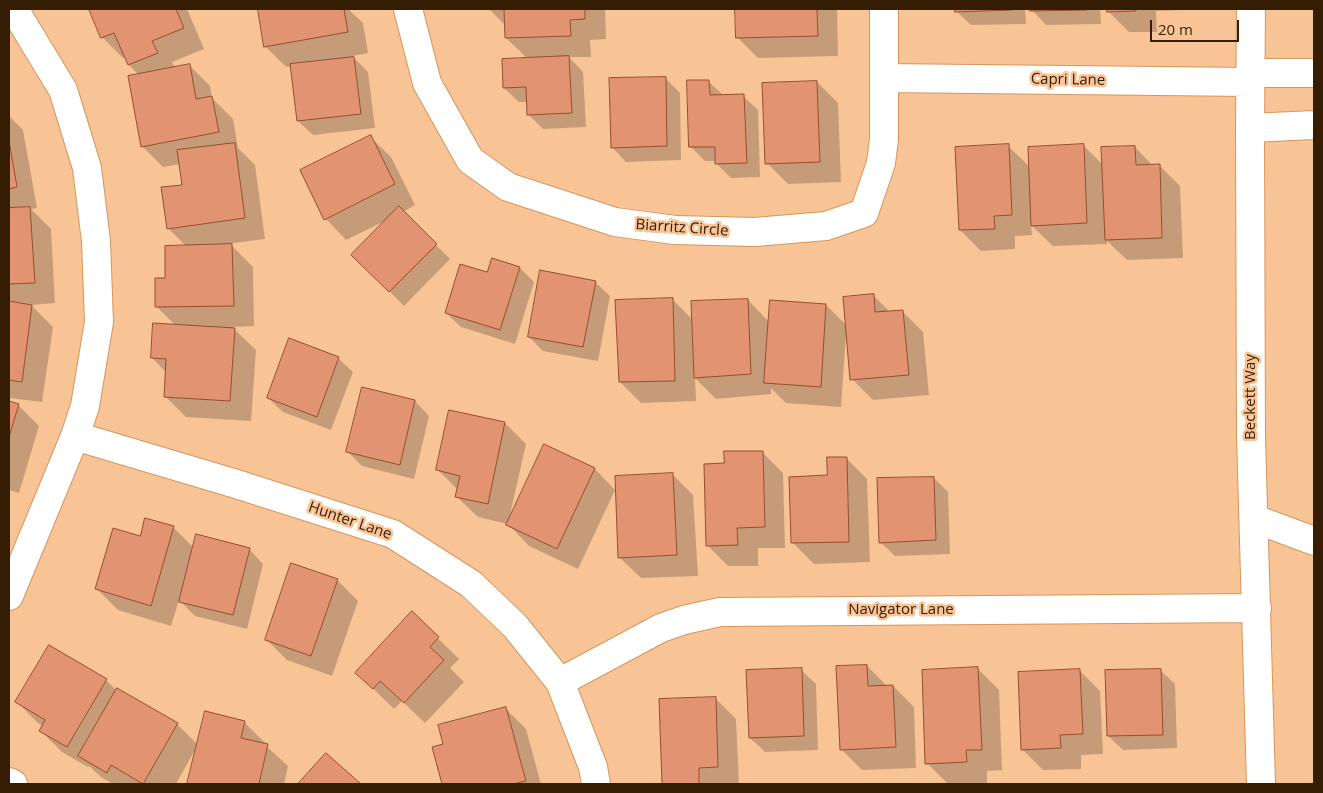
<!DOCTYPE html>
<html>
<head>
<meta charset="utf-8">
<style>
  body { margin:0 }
  #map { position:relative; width:1323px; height:793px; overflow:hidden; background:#f8c496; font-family:"Open Sans",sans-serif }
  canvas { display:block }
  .frame { position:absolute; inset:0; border:10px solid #351d04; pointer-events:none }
  .scale { position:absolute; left:1150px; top:20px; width:89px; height:22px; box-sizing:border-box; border:2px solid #351d04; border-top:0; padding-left:6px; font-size:15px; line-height:18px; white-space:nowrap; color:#351d04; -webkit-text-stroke:4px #f8c496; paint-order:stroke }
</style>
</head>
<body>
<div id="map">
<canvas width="1323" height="793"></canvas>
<div class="frame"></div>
<div class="scale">20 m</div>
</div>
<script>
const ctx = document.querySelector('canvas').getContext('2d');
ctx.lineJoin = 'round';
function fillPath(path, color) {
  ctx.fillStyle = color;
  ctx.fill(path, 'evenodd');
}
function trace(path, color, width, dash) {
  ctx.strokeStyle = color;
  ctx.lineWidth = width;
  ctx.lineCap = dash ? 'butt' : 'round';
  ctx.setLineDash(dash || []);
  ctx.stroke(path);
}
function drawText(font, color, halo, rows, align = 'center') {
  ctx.font = font + ' "Open Sans",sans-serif';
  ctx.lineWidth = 5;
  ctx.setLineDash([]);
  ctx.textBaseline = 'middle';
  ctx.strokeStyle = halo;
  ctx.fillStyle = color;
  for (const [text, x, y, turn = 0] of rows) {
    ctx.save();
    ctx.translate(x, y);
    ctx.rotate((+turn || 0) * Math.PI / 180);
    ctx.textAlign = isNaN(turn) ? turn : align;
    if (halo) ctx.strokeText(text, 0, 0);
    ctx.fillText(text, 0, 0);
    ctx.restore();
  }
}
fillPath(new Path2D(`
  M90,9h97l17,40 -32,13 3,6 14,-3 21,21 2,12 21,21 5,29 17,17 10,74 -39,5v2h6l21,21 1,59 -22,1 24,23 -5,71 -65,-4 -21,-21 1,-24 -14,-14 23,-33 -18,-18 10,-28 20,-32 -19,-19 15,-42 -3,-22 -17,3 -21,-21 -3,-71 -10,-10 -3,-8 -3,1 -20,-20z
  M259,9h89l15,14 5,30 -16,3 16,16 7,56 -62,7 -15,-14 -6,-55 -6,1 -21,-21z
  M489,9h116l1,30 -16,1 1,17h-22l14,15 3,55 -43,2 -14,-14 -1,-13h-9l-15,-14 24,-29 -22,-21v-12z
  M736,9h101l1,47 -80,2 -21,-21z
  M956,9h69l1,15 -55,1 -15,-14z
  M1031,9h69l1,15 -55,1z
  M1108,9h74v1l-26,1 1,21h-28l-21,-21z
  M665,78l15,15 1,67 -55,2 -14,-15z
  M708,81l15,14 20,1 15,14 2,67 -29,1 -14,-14 -1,-3h-11l-14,-14z
  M817,82l21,21 3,79 -53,2 -21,-21z
  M9,116l14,14 14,78 -6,1 20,20 4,74 -24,2 22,22 -11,75 -33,-4z
  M370,137l21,20 24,48 -12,7 47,47 -46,47 -51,-51 34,-35 -41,20 -20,-21 -24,-48z
  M1008,146l22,21 54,-21 19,19 32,-18 18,19 6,-1 21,21 3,72 -56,2 -20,-19v3l-54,2 -22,-21 1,10 -17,1v13l-34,2 -21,-21z
  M520,268l14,14 -19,62 -54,-17 -15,-14 42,-39z
  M595,282l15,14 -12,65 -55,-10 -14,-14z
  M873,295l17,17 12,-1 21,21 6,63 -56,5 -21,-21 -4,-44h-2l-5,72 -55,-4 -15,-15v6l-55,5 -21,-21 1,23 -55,2 -21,-21 52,-83 21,21 55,-20 21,22 57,-17 21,21z
  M338,358l15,14 -22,58 -48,-18 -15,-14z
  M363,388l52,13 14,15 -15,63 -52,-13 -14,-14z
  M9,402l9,3 21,21 -20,67 -10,-3z
  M505,423l21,21 -17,75 36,-73 50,23 20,21 -37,79 -49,-23 -21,-22 -30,-7 -21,-20 1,-7 -20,-20z
  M762,452l21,21 2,75h-27v18h-30l-21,-21 18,-81z
  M846,458l21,21 3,83 -56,2 -21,-21z
  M672,474l21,21 5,81 -57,2 -21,-20z
  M934,478l14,14 2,62 -55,2 -15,-14z
  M173,527l21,21 55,1 14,15 -16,65 -52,-13 -16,-16 -8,26 -53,-16 -21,-21 44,-52z
  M292,565l46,16 20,20 -26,75 -45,-16 -21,-21z
  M412,613l47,46 -9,9 14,14 -39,41 -23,-22 -8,8 -37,-36z
  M867,666l20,20h6l21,21 2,61 -54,2 -21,-21z
  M978,669l21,21 3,80 -15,1v12l-39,1 -21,-21z
  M801,670l15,14 2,66 -53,2 -15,-14z
  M1079,670l21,21 3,63 -22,1v14l-38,1 -21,-21z
  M1160,670l15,14 2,64 -54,2 -15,-14z
  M106,680l11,11 60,33 21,21 46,-23 21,21v2l23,21 -4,18h-96l8,-36 -20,36h-63l-12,-7 -12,-11 -1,1 -26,-15 -21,-21 2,-5 -5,-3 -21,-21z
  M715,698l21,21 3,65h-76l-3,-83z
  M505,708l21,21 15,55h-98l-9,-36 11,-3z
  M326,754l33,30h-60z`), '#0003');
const building = new Path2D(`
  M89,9h87l8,19 -32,13 6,12 -30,12 -14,-32 -13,5z
  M258,9h86l4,23 -84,15z
  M488,9h97v10l-15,1 1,16 -66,2 -1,-29z
  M735,9h82l1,27 -82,2z
  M955,9h57v1l-57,2z
  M1030,9h57v1l-57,1z
  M1107,9h29v2l-29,1z
  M569,56l3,57 -45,2 -1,-28 -23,1 -1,-29z
  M354,57l7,57 -64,7 -7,-57z
  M190,64l6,35 16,-3 7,36 -78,15 -13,-71z
  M666,77l1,69 -56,2 -2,-70z
  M687,80h22l1,15 34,-1 3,69 -32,1v-17h-26z
  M817,81l3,81 -55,2 -3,-81z
  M371,135l24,49 -71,36 -24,-50z
  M9,141l8,46 -8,2z
  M235,143l10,75 -78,11 -6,-42 21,-2 -5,-35z
  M1009,144l3,71 -18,1 1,13 -36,1 -4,-83z
  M1084,144l3,79 -56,3 -3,-79z
  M1135,146l1,19 24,-1 2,74 -57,2 -4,-93z
  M399,206l38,38 -48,48 -38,-37z
  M30,207l5,76 -26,1v-76z
  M232,244l2,62 -79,1v-29h10v-32z
  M492,258l28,9 -20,63 -55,-17 15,-49 27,8z
  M540,270l56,11 -13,66 -55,-10z
  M874,294l1,18 28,-2 6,65 -59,5 -7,-83z
  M673,298l2,83 -56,1 -4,-82z
  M748,299l3,75 -57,4 -3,-77z
  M770,300l56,4 -5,83 -57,-4z
  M9,301l23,4 -10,77 -13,-2z
  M153,323l82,5 -5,73 -66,-4 2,-38 -15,-1z
  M289,338l50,19 -22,60 -50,-19z
  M362,387l53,13 -15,65 -54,-13z
  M9,401l10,3 -10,33z
  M449,410l56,12 -17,82 -33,-7 5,-21 -24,-6z
  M544,444l51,24 -38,81 -51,-24z
  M724,451h39l2,76 -28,1 1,17 -32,1 -2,-82 20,-1z
  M827,457h20l2,85 -58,1 -2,-66 38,-2z
  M673,473l4,82 -59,3 -3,-82z
  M934,477l2,63 -57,3 -2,-65z
  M145,518l29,8 -23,80 -56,-17 18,-61 27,8z
  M196,534l54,14 -17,67 -54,-13z
  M291,563l47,16 -27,77 -46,-16z
  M412,611l27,26 -9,10 14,13 -40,43 -24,-22 -7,8 -18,-16z
  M49,645l58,34 -40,68 -28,-16 6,-11 -30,-18z
  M867,665l1,21 25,-1 3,62 -56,3 -4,-84z
  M978,667l4,83h-16l1,12 -42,2 -3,-94z
  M802,668l2,68 -55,2 -3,-68z
  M1080,669l3,65 -23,1 1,13 -40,2 -3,-78z
  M1161,669l2,66 -56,1 -2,-66z
  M117,688l61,35 -35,61 -32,-19 -4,8 -29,-17z
  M716,697l2,70 -19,1v16h-37l-3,-85z
  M506,707l20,74 -13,3h-71l-10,-37 11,-3 -5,-19z
  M205,711l40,10 -4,17 27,6 -9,40h-72z
  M326,753l35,31h-63z`);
fillPath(building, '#e19372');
trace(building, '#954e2f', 1);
const minor = new Path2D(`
  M408,9l19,74 43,77 38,27 107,35 60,8 80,2 71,-6 38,-13 17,-50 3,-24v-130
  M1251,9l-1,119 1,309 10,347
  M1251,73h63
  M885,78l365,4
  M1250,128l64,-3
  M75,436l158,47 160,51 78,50 44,42 45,56 33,85 3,17
  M1255,519l59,22
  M9,596l66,-160 10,-30 14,-84 -3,-81 -9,-73 -24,-78 -49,-81
  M560,682l101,-54 23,-8 36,-8 537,-4
  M9,782l4,2`);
trace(minor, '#d4965c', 30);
trace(minor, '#fff', 28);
drawText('15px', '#351d04', '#f8c496', [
  ["Capri Lane",1068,80,1],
  ["Biarritz Circle",682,228,4],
  ["Beckett Way",1251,397,-90],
  ["Hunter Lane",350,521,19],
  ["Navigator Lane",901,610]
]);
</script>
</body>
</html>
